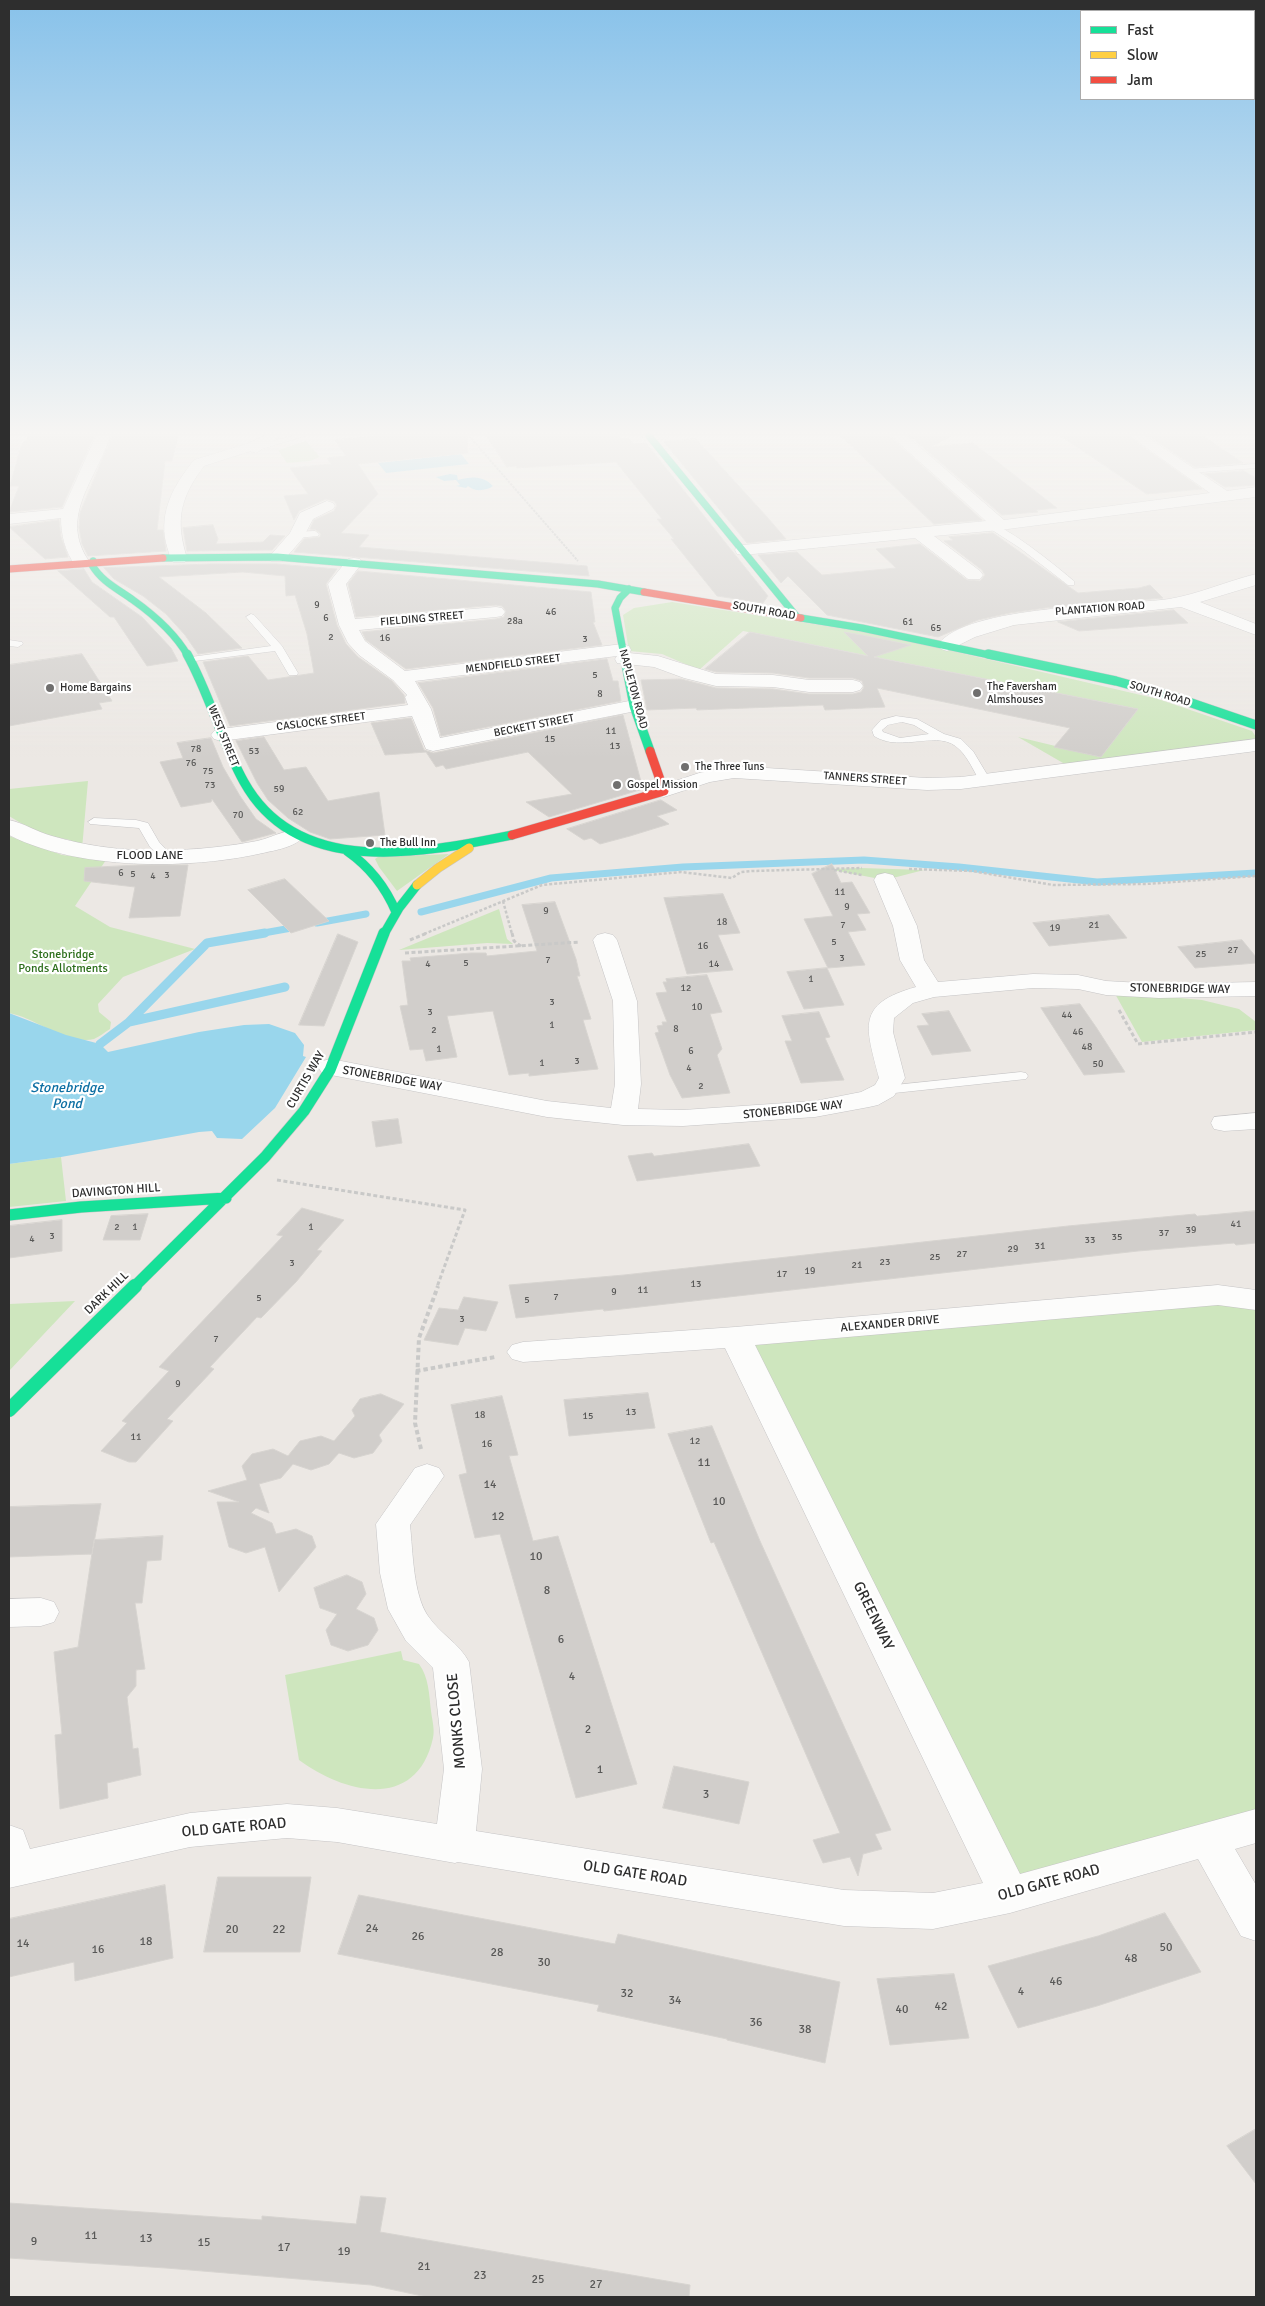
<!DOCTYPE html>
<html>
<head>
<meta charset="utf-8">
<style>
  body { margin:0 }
  #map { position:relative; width:1265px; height:2306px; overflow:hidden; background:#ece8e4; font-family:Signika,sans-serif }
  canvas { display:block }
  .frame { position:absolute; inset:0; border:10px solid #2e2e2e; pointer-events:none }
  .legend { position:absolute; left:1080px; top:10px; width:175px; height:90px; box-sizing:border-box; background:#fff; border:1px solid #ababab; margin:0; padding:6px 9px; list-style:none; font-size:15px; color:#2e2e2e }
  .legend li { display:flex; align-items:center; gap:10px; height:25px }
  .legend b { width:25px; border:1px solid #ababab }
</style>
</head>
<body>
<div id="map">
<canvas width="1265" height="2306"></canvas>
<div class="frame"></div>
<ul class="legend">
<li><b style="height:6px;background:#16e098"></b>Fast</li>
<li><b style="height:6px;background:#ffcf43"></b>Slow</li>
<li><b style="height:6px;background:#f24e42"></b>Jam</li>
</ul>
</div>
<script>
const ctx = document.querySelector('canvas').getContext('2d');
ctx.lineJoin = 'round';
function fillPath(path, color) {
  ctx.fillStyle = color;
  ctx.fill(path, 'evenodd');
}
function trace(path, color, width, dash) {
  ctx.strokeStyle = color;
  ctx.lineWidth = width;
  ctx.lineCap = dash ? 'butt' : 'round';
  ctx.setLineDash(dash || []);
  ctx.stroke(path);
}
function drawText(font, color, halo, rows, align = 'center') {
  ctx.font = font + ' Signika,sans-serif';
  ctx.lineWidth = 4.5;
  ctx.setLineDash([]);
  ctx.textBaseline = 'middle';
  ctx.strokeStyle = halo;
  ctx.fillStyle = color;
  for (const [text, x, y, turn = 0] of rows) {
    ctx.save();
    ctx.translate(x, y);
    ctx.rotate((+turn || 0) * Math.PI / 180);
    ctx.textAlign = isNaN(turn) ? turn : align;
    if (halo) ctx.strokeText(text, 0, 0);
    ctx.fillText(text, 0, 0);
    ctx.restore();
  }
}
fillPath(new Path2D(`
  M306,441l14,16 -10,4 -23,2 -9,-13z
  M672,602l211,33 275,64 94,32 4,6 -7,5 -179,25 -52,-30 83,20 37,-48 -395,-78 -44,39 -37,-16 -33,-3 -6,-36 11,-7z
  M88,781l-6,68 -12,-9 -31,-6 -30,-18v-27z
  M9,836l53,19 44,5 -31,46 35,21 85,22 -72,28 -25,27 1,8 12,10 -1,7c-5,3 -11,8 -16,10 -26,7 -60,-22 -85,-26z
  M449,854l-52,37 -18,-24 -4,-8 3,-2z
  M861,868l63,2 -39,10 -57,-11z
  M499,909l8,30 6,5 -26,-1 -88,7z
  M1114,992l88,8 37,9 17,13v8l-114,12z
  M61,1157l5,44 -57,6v-43z
  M1218,1295l38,5v526l-246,69 -275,-558z
  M75,1301l-66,70v-67z
  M401,1651l2,9 16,4c10,14 10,30 12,47 1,8 4,19 2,27 -16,73 -88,56 -134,22l-14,-85z`), '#cee6be');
fillPath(new Path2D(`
  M461,454l8,10 -83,9 -8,-10z
  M450,474l7,1 1,5c13,-4 26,-4 35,6 -6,5 -19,6 -25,0l-2,2 -10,-2 4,-1 -4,-5 -12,1 -8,-4z
  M9,1013l57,22 34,9 8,8 91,-20 45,-7 25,-1 26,9 9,12 -1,11 3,1 -31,51 -33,31 -25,-1 -5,-7 -13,1 -138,25 -52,7z`), '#99d6ec');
trace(new Path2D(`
  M421,912l130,-34 132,-11 181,-7 95,7 138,15 159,-9
  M317,923l49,-9
  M258,934l39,-7`), '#99d6ec', 7);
trace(new Path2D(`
  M129,1022l78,-79 58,-10
  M100,1044l29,-22 156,-35`), '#99d6ec', 9);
const building = new Path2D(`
  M29,436h65l-32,71 -53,5 10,-26h-9l11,-40z
  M112,436h66l-6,25h-7l-8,69h6l3,21 -78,5 -6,-12 -3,-16 1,-15z
  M375,436h92l1,17 -110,11 20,30 -37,39 28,2 -10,12 228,19 2,10 -295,-24 10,-13 16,-2 1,-3 -5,-4 -6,-1 4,-9 20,-9 3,-6 -3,-4 -8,-2 -27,12 -5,9 -10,-24 24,-2 -18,-26 41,-4 -4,-6 19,-2 -11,-16z
  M487,436h132l3,3h7l4,5 13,-1 122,153 -5,7 -46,-7 -46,-57h3l-17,-20h5l-46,-57 -99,6 -1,-2 -9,1z
  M841,436h48l93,84 -48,4z
  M910,436h41l-21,11 43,-4 84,65 -21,2 2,2 -36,3z
  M1061,436h67l74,53 -55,5z
  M1149,436h54l40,27 -48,4z
  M696,439l72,79 18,21 -39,4 -83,-101z
  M1244,471l12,7v7l-31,2 -20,-13z
  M59,520l2,17 7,20 -23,2 -36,-32z
  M213,525l5,14 -2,5 47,-2 7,-7 15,1 -13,14 -85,1 -4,-23z
  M993,533l85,60 61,-5 11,-3 13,13 -118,10 -35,5 -32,7 -40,17 -111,-22 -39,-39 -7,7 -23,-28 39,-3 25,23 74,-7 -20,-19 44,-5 47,36 13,1 5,-6 -3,-5 -38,-29 9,-1 -4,-3z
  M210,564h67l60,5 -11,15 11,41 9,19 12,13 34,24 12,14 1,8 -175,23 -27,-64 45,-6 20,24 46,-7 -7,-39 -12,-39 -9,1 -1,-20 -42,-4 -84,5 47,36 36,35 -44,6 -13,-19 -19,-21 -23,-18 -29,-17 -10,-11z
  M84,569l8,13 50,35 29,31 7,13 -31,5 -33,-49h-4l-52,-46z
  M358,571l233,21 4,30h-2l9,23 -196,24 -40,-29 -4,-8 134,-13 8,-2 2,-6 -4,-5 -6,-1 -140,12 -8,-33z
  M1174,610l14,13 -109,8 -21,-9z
  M750,632l118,24 -24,-24 18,3 49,10 -37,12 264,52 -37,48 -47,-10 16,-19 -193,-40 8,19 -60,3 -2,-5 -126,5 -1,-2 -49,2 -6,-30 40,-1 35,9 57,1 36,5h44l8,-2 3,-5 -2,-6 -9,-3h-44l-36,-5 -57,-1 -11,-3z
  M82,654l30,47 -13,2 3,6 -93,17v-61z
  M607,659l6,22h5l3,20 -180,35 -8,-28 -15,-25z
  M623,715l20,74 -94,28 -23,-15 46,-8 -44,-42 -82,17 -3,-4 -7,2 -10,-15 -41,3 -14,-32 40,-5 13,32 9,3z
  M264,737l20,33 22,-3 22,34 51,-9 6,43 -55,4 -20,-7 -22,-14 -20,-18 -11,-17 -21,-42z
  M211,738l12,29 17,29 16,23 20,14 -34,9 -30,-43 -1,3 -30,5 -21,-45 23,-4 -6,-15z
  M661,800l16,10 -20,6 12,8 -39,12 -30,8 -9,-6 -7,2 -17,-11z
  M832,864l9,19 11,-1 18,31 -13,1 9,16 -18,2 17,33 -37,3 -24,-49 29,-3 -21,-42z
  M139,865h49l-8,51 -51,2 6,-31 -51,-6 1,-13z
  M285,879l44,42 -38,12 -43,-43z
  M723,894l17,39 -22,2 15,35 -46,4 -23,-76z
  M555,902l21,57 4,17h-3l14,43 -8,1 15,49 -69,7v-3l-20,2 -16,-64 -46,5 10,41 -31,4 -3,-12 -13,1 -10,-44 8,-1 -6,-44h9l-1,-3 61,-5h15l1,3 50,-5 -15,-46z
  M1109,915l18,23 -78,8 -16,-23z
  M338,934l20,8 -34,84 -25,-1z
  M1242,940l14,17v6l-61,5 -17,-21z
  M827,968l17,37 -40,4 -17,-37z
  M707,975l15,37 -12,2 12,35 -5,6 13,38 -48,5 -12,-23 -15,-42 4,-1 -2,-6 6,-1 -1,-3h5l-11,-29 11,-1 -4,-10h4l-1,-3z
  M1080,1004l16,23 29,45 -41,3 -43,-67z
  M949,1011l22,40 -39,4 -15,-29 12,-1 -7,-11z
  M819,1012l11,25 -5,1 19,42 -43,3 -16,-42h7l-10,-25z
  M398,1119l4,24 -26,4 -4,-25z
  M749,1144l11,22 -123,15 -9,-25 24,-3 2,3z
  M302,1208l42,12 -27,30 5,1 -26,31 -35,36 -4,-1 -47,50 4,2 -47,50 6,2 -37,41h-7l-28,-11 26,-28 -5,-2 47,-50 -10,-4 124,-131 -6,-1z
  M1256,1211v32l-20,2 -2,-2 -96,8 -534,60 -1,-2 -87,9 -7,-33 115,-10 444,-49 127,-12 2,2z
  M148,1214l-8,26h-37l8,-24z
  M62,1220v31l-53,7v-32z
  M464,1297l34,5 -12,29 -21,-3 -7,17 -34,-5 15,-32 19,2z
  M648,1393l7,35 -86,8 -5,-36z
  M381,1394l23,10 -25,31 3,6 -9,12 -19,5 -15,-5 -10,11 -18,6 -18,-6 -12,14 -22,6 10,29 -13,-5 -5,5 21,10 4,11 20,-5 16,7 4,11 -37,45 -14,-45 -19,6 -17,-6 -12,-45h22l-31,-11 39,-11 -5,-14 10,-12 21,-5 15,7 12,-15 21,-5 13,5 21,-25 -3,-6 8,-11z
  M502,1396l16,59 -9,1 24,85 25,-5 79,248 -61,14 -76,-264 -25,4 -16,-63 8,-2 -16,-68z
  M712,1426l48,115 131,289 -16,4 7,15 -19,5 -5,22 -8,-19 -27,6 -10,-23 27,-7 -126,-291 -3,1 -43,-109z
  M101,1504l-9,50 -83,3v-50z
  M163,1536l-2,24 -14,1 -5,42h-7l10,66 -9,1v16l-9,11 6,52 5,-1 3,27 -34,8 1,15 -48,11 -5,-74 7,-1 -8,-82 24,-5 16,-107z
  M347,1575l15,7 4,12 -10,15 18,9 4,12 -10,15 -20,6 -17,-6 -5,-15 11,-16 -17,-6 -6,-20z
  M674,1766l75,16 -10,42 -76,-16z
  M218,1877h93l-11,75h-96z
  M165,1885l8,73 -98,23 -1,-19 -65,15v-58z
  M359,1895l256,49 3,-10 222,48 -15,81 -98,-23v-1l-130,-28 2,-6 -261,-51z
  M1165,1913l36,59 -104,34 -79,22 -30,-62 110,-30z
  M954,1974l15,64 -79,7 -13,-66z
  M1256,2129v55l-29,-38z
  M361,2196l25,2 -6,34 310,53 -1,12h-262l-56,-12 -205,-17 -157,-10v-55l253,17v-4l94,8z`);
fillPath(building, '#d1cecb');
trace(building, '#d7d4d0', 1);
const lane = new Path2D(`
  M292,436h13l-43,13 -6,4 -7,-2 7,-6z
  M1256,464v4l-67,5 -4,-2 4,-2z
  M989,524c14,-2 72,46 85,57v4h-6l-48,-37 -31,-20z
  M315,531l4,3 -1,2 -21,2 -4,-3 4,-3z
  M251,614l3,1 28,31 16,27 -1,2h-8l-14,-24 -88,11 -1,-2 5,-3 80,-11 -25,-29z
  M9,640l13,2 1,2 -5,3 -9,-1z
  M896,716l21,3 27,15 17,5 12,12 18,30 -2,2h-8c-7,-11 -12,-24 -21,-33 -21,-23 -57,4 -86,-14l-2,-6 9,-10zM902,722l12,3 15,9 -29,4 -17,-6 -1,-2 6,-5z
  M94,818l42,2 12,3 11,19 14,15 -2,3h-8l-13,-13 -11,-19 -49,-4 -2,-2z
  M1021,1072l5,1 2,3 -2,3 -141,15 -7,-4 7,-4z`);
const street = new Path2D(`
  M96,436h14c-13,43 -52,80 -21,125l-2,4h-12c-10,-14 -14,-30 -14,-47l-52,6v-10l54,-5z
  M264,436h16l-14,10 -62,20c-24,32 -29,54 -17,92l-2,4h-12c-4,-6 -5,-13 -7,-19 -7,-32 8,-58 28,-83l52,-16z
  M642,436h27l-2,3 -23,1z
  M891,436h16l97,84 206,-27 -80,-57h16l81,55 29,-4v10l-256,33 -66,6 46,35 3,4 -3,4h-12l-53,-41 -172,17 -6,-1 -2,-4 2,-4 6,-1 243,-24z
  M327,501l6,2 2,3 -2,3 -20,10 -10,19 -20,23h-12l-2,-4 21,-24 10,-20z
  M354,558l6,1 2,4 -16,21 9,35 141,-12 6,1 3,4 -3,4 -6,1 -137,13 6,11 40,30 217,-27 7,2 2,4 -2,3 29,3 58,18 57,1 36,5h44l7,2 3,4 -3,4 -7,2h-44l-36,-5 -57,-1 -32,-8 -30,-11 -37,-4 -2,-4 2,-3 -202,25 16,28 9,29 194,-38 7,2 3,4 -3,4 -208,41 -7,-2 -14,-33 -191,25 -7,-2 -3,-4 3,-4 7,-2 187,-24 -3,-8 2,-2 -14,-15 -34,-25 -11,-12 -9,-18 -11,-41 20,-25z
  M1256,574v11l-56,17 56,22v11l-75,-28 -167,18 -39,12 -28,14 -6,-2 -3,-4c27,-40 182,-39 231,-46 30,-5 58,-18 87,-25z
  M1256,739v12l-295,38 -34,1 -193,-12 -24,4 -46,15 -7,-2 -3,-4 3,-4 42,-14 35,-7 193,12 34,-1z
  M9,820c15,3 28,12 43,16 41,12 82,16 125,14 26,-1 54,-4 80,-9 15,-3 29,-13 44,-10l3,5c-8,11 -28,14 -41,17 -74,17 -186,17 -254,-18z
  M885,873l8,2 3,5 21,46 7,34 14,22 95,-8 45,1 28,6 53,3 97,-2v14l-97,2 -53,-3 -28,-6 -45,-1 -99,9 -21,6 -19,15 -1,14 12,46 -11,18 -16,9 -9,2 -54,10 -132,9 -60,-1 -76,-8 -216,-42 -9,-2 -4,-6 4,-6 9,-2 216,42 64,7 4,-24 -2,-83 -20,-61 4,-5 8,-2 8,2 4,5 20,61 4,83 -3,25 45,1 132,-9 46,-9 14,-7 4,-7c-13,-51 -24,-74 37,-91l-16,-27 -7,-34 -19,-46 3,-5z
  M1256,1113v16l-32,2 -10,-2 -3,-6 3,-6z
  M1218,1285l38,5v20l-38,-5 -463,40 265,529 236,-65v34l-21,6 21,36v56l-15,-5 -43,-77 -188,54 -77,16 -89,-3 -386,-64 -3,1 -118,-21 -50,-4 -97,9 -181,41v-63l14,5 7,19 160,-36 97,-9 50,4 100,16 7,-55 -11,-101 -27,-27 -18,-32 -8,-36 -4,-49 39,-56 12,-4 12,4 5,8 -34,49c3,27 3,69 18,91 12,18 31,27 41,46l13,107 -6,62 368,59 89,3 50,-10 -258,-535 -202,14 -11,-3 -5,-7 5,-7 11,-3 212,-15z
  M41,1598l13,4 5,10 -5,10 -13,4 -32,1v-28z`);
const fastFar3 = new Path2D(`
  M649,436l148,181
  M163,558l114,-1 321,27 46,8
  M93,561l-1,4c10,17 26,24 41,35 21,15 42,33 55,56
  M801,618l61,10 132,28
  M624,656l-9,-48 5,-10 9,-9`);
const fastFar2 = new Path2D(`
  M187,654c23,41 34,87 57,128 54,97 179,71 268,53
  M624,654l10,52 16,45
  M988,654l128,27 58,16 82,28
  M347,851c23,16 38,35 49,61
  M384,934l15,-26 18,-23`);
const fastFar1 = new Path2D(`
  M9,1215l72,-8 145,-9
  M134,1287l131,-130 39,-46 26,-41 54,-137`);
const fast = new Path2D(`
  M9,1410l126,-124`);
const slow = new Path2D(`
  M417,885l21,-17 31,-20`);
const jamFar1 = new Path2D(`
  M9,569l154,-11
  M644,592l157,26`);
const jam = new Path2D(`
  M512,835l152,-44 -14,-40`);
trace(lane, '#c5c4c5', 1);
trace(street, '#c5c4c5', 1);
trace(fastFar3, '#c5c4c5', 8);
trace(fastFar2, '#c5c4c5', 10);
trace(fastFar1, '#c5c4c5', 12);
trace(fast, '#c5c4c5', 15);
trace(slow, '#c5c4c5', 10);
trace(jamFar1, '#c5c4c5', 8);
trace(jam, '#c5c4c5', 10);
trace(new Path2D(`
  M469,436l109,125`), '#c9c9c8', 2, [2.5, 1]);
trace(new Path2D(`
  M909,869l63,2 81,14 93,-1 110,-8
  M834,870l28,5
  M503,901l9,33
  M424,934l118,-49 139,-13 51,6 9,-6 11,-1 110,-3`), '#c9c9c8', 2.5, [3, 2]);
trace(new Path2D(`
  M512,933l2,8 8,6
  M410,940l17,-7
  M405,953l175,-11
  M1119,1010l19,34 118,-12
  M277,1180l188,30 -28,77`), '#c9c9c8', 3, [4, 2.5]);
trace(new Path2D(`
  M416,1371l79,-14
  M421,1449l-6,-26 4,-85 19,-52`), '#c9c9c8', 4, [4.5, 3]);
fillPath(lane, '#fcfcfb');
fillPath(street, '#fcfcfb');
trace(fastFar3, '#16e098', 7);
trace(fastFar2, '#16e098', 9);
trace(fastFar1, '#16e098', 11);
trace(fast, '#16e098', 14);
trace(slow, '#ffcf43', 9);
trace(jamFar1, '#f24e42', 7);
trace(jam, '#f24e42', 9);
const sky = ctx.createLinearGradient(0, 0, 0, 759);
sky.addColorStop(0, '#88c2ea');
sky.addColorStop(0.57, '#f6f5f3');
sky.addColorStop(1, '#f6f5f300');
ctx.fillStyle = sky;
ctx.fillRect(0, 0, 1265, 759);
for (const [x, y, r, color] of [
  [50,688,5,"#706f6e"],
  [977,693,5,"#706f6e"],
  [685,767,5,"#706f6e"],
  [617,785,5,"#706f6e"],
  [370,843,5,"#706f6e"]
]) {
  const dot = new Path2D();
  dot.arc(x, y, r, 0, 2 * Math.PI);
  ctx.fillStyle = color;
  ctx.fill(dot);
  trace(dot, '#fff', 2);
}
drawText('10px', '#585857', null, [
  ["9",317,605],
  ["46",551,612],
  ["6",326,618],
  ["28a",515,621],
  ["61",908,622],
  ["65",936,628],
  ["2",331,637],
  ["16",385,638],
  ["3",585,639],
  ["5",595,675],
  ["8",600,694],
  ["11",611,731],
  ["15",550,739],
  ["13",615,746],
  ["78",196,749],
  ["53",254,751],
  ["76",191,763],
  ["75",208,771],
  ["73",210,785],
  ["59",279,789],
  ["62",298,812],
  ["70",238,815],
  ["6",121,873],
  ["5",133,874],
  ["3",167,875],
  ["4",153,876],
  ["11",840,892],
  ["9",847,907],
  ["9",546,911],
  ["18",722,922],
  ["7",843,925],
  ["21",1094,925],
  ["19",1055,928],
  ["5",834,942],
  ["16",703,946],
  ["27",1233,950],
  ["25",1201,954],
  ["3",842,958],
  ["7",548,960],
  ["5",466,963],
  ["4",428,964],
  ["14",714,964],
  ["1",811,979],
  ["12",686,988],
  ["3",552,1002],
  ["10",697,1007],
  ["3",430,1012],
  ["44",1067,1015],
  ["1",552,1025],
  ["8",676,1029],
  ["2",434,1030],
  ["46",1078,1032],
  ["48",1087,1047],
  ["1",439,1049],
  ["6",691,1051],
  ["3",577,1061],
  ["1",542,1063],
  ["50",1098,1064],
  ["4",689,1068],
  ["2",701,1086],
  ["41",1236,1224],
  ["2",117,1227],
  ["1",135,1227],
  ["1",311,1227],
  ["39",1191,1230],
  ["37",1164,1233],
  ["3",52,1236],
  ["35",1117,1237],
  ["4",32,1239],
  ["33",1090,1240],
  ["31",1040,1246],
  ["29",1013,1249],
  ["27",962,1254],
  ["25",935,1257],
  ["23",885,1262],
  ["3",292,1263],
  ["21",857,1265],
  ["19",810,1271],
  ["17",782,1274],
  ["13",696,1284],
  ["11",643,1290],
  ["9",614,1292],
  ["7",556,1297],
  ["5",259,1298],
  ["5",527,1300],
  ["3",462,1319],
  ["7",216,1339],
  ["9",178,1384],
  ["13",631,1412],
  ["18",480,1415],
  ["15",588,1416],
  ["11",136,1437],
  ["12",695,1441],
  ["16",487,1444]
]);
drawText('11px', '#2e2e2e', '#fff', [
  ["PLANTATION ROAD",1100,609,-4],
  ["SOUTH ROAD",764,611,10],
  ["FIELDING STREET",422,619,-5],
  ["MENDFIELD STREET",513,664,-7],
  ["NAPLETON ROAD",633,689,75],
  ["SOUTH ROAD",1160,694,17],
  ["CASLOCKE STREET",321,722,-7],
  ["BECKETT STREET",534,726,-11],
  ["WEST STREET",223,736,68],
  ["TANNERS STREET",865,779,4]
]);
drawText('11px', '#2e2e2e', '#fff', [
  ["The Faversham",987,687],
  ["Almshouses",987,700],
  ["Home Bargains",60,688],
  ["The Three Tuns",695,767],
  ["Gospel Mission",627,785],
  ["The Bull Inn",380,843]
], 'left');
drawText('12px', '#2e2e2e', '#fff', [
  ["FLOOD LANE",150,856],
  ["STONEBRIDGE WAY",1180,989,1],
  ["STONEBRIDGE WAY",392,1079,10],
  ["CURTIS WAY",306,1080,-60],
  ["STONEBRIDGE WAY",793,1110,-6],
  ["DAVINGTON HILL",116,1191,-4],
  ["DARK HILL",107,1293,-44],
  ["ALEXANDER DRIVE",890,1324,-5]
]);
drawText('12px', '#2c6e1b', '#fff', [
  ["Stonebridge",63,955],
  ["Ponds Allotments",63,969]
]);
drawText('12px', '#585857', null, [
  ["11",704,1463],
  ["14",490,1485],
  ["10",719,1502],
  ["12",498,1517],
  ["10",536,1557],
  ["8",547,1591],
  ["6",561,1640],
  ["4",572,1677],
  ["2",588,1730],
  ["1",600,1770],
  ["3",706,1795],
  ["24",372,1929],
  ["20",232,1930],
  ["22",279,1930],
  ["26",418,1937],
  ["18",146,1942],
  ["14",23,1944],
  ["50",1166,1948],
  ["16",98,1950],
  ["28",497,1953],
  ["48",1131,1959],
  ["30",544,1963],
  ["46",1056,1982],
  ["4",1021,1992],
  ["32",627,1994],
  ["34",675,2001],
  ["42",941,2007],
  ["40",902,2010],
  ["36",756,2023],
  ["38",805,2030],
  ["11",91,2236],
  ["13",146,2239],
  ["9",34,2242],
  ["15",204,2243],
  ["17",284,2248],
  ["19",344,2252],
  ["21",424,2267],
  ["23",480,2276],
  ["25",538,2280],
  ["27",596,2285]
]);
drawText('italic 14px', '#0d6fa3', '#fff', [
  ["Stonebridge",67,1088],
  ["Pond",67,1104]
]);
drawText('15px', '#2e2e2e', '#fff', [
  ["GREENWAY",873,1616,64],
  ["MONKS CLOSE",457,1721,-95],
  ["OLD GATE ROAD",234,1828,-5],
  ["OLD GATE ROAD",635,1874,9],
  ["OLD GATE ROAD",1049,1883,-15]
]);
</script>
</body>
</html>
